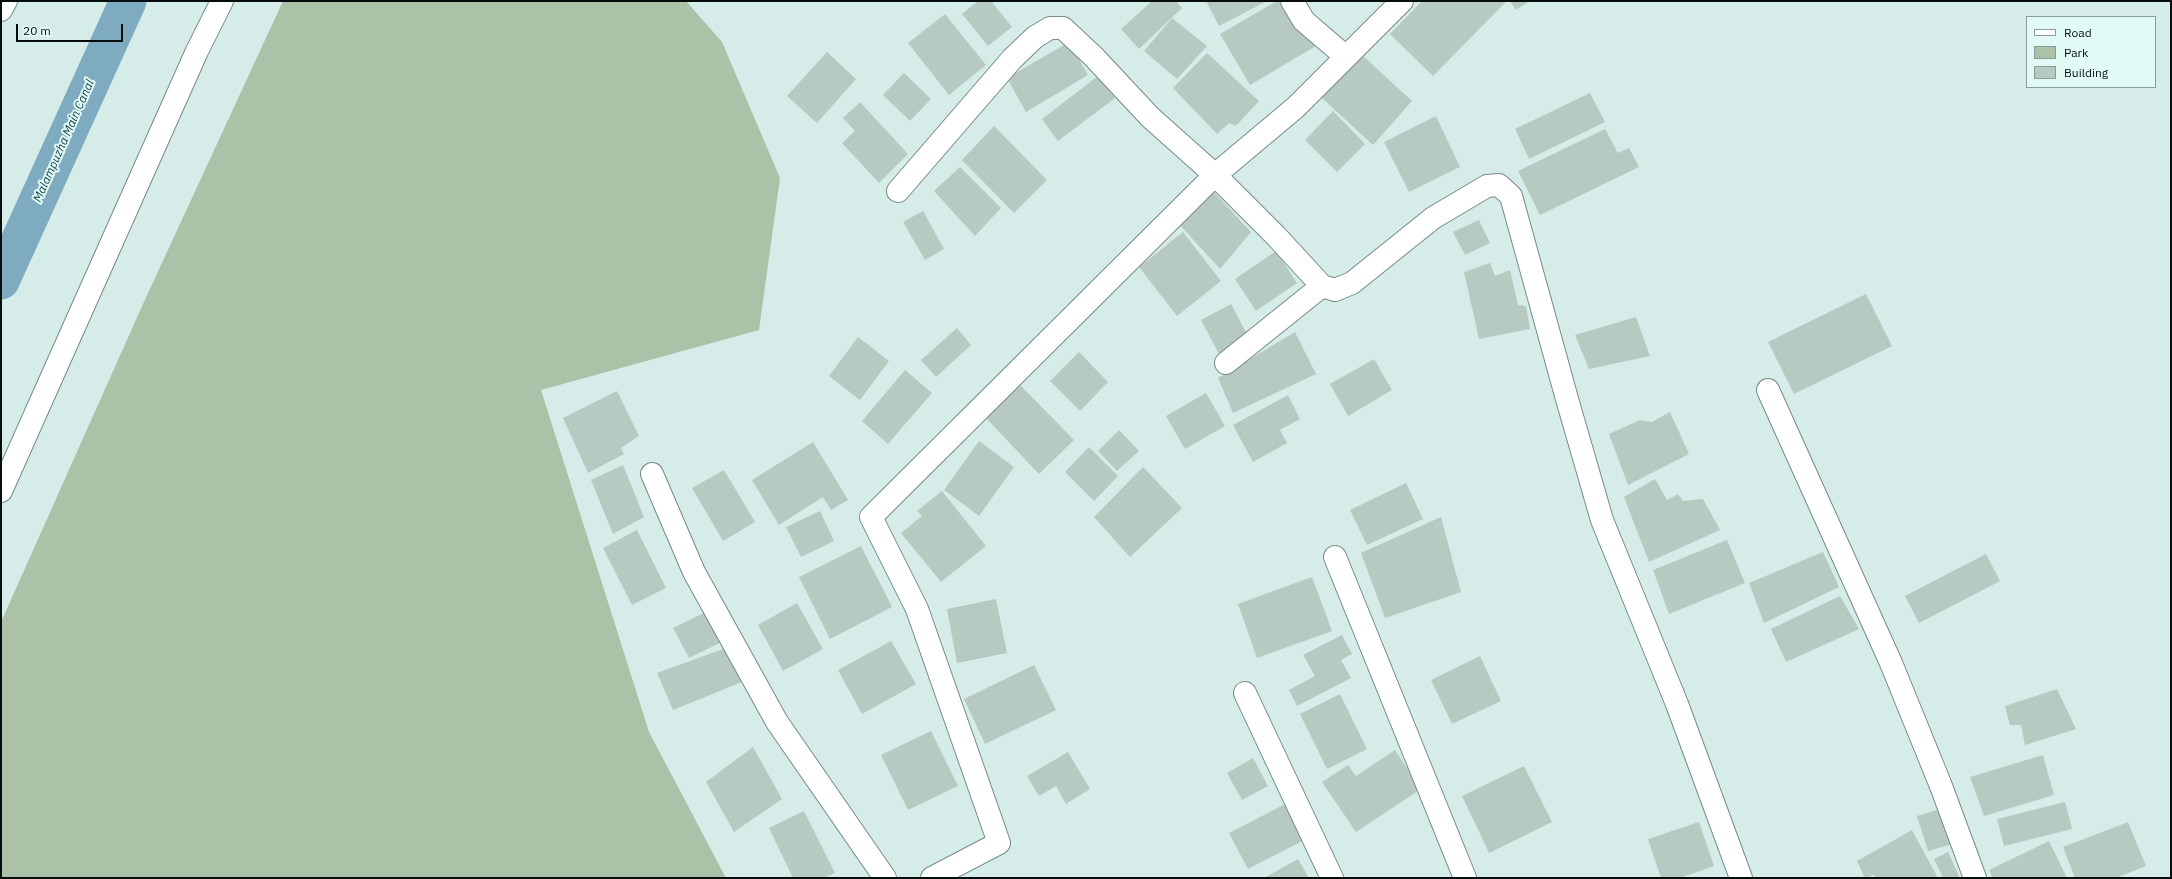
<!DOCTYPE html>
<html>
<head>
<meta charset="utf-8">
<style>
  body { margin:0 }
  #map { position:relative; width:2172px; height:879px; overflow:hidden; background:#d5ece9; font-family:"IBM Plex Sans",sans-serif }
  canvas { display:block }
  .frame { position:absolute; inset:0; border:2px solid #060e0d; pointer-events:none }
  .legend { position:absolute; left:2026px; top:16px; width:130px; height:72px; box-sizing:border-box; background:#e2faf6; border:1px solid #8a9c99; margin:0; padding:5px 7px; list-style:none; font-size:12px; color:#060e0d }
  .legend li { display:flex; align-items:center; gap:8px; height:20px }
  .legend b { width:20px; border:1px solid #8a9c99 }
  .scale { position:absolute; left:16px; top:24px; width:107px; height:18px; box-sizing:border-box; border:2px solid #060e0d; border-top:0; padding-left:5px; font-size:12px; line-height:14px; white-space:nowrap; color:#060e0d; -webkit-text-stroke:3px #e2faf6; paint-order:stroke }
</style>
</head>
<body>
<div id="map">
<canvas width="2172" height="879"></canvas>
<div class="frame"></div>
<ul class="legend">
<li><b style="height:5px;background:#fff"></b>Road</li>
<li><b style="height:11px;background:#abc2a9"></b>Park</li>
<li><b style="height:11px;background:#b7cac1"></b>Building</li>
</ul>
<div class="scale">20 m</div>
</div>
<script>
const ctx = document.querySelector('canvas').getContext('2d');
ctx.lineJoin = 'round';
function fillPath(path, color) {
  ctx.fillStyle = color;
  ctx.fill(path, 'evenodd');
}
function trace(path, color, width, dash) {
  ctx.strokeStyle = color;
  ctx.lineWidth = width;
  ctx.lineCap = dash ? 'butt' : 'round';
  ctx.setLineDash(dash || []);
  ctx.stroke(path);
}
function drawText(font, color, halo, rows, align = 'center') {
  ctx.font = font + ' "IBM Plex Sans",sans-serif';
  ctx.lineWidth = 4;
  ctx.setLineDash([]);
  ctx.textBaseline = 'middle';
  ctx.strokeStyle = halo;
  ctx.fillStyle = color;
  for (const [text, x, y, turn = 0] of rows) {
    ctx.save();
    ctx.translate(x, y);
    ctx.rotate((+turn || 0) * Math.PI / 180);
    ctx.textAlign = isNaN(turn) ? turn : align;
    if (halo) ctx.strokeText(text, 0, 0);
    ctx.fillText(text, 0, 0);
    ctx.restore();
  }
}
fillPath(new Path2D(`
  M283,1h403l36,41 58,136 -21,152 -218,60 108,342 77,146h-725v-256l142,-318z`), '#abc2a9');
trace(new Path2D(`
  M1,281l127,-280`), '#7fabc0', 37);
fillPath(new Path2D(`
  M978,1h13l21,26 -24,19 -26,-32z
  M1152,1h24l6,7 -43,41 -18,-20z
  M1206,1h61l-48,25z
  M1277,1h13l26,45 -66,39 -30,-51z
  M1422,1h81l2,2 -72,73 -43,-42z
  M1510,1h20l-14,9z
  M945,14l41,51 -37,30 -41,-52z
  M1172,18l35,28 -30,33 -33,-28z
  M1069,42l19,33 -62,37 -19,-34z
  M827,52l29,27 -39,44 -30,-27z
  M1207,53l52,48 -23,25 -7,-3 -12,11 -44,-46z
  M1361,54l51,47 -39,44 -51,-47z
  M904,73l27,26 -21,22 -27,-26z
  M1098,76l17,22 -57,43 -16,-22z
  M1590,93l15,29 -76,37 -14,-30z
  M860,102l48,52 -29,29 -37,-40 13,-12 -12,-13z
  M1333,111l32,33 -28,28 -32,-32z
  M1436,116l24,51 -51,25 -25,-50z
  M994,126l53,54 -33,33 -52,-53z
  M1605,129l13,24 11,-5 10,19 -99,48 -22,-44z
  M960,167l41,41 -26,28 -41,-45z
  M1212,190l39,42 -31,37 -42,-46z
  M923,211l21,38 -19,11 -22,-38z
  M1479,220l11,23 -25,12 -12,-23z
  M1183,232l38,49 -44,35 -38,-49z
  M1276,251l21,32 -41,28 -21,-32z
  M1490,263l5,13 15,-6 8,35 8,1 4,23 -51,10 -15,-67z
  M1866,294l26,52 -98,48 -26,-52z
  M1231,304l18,34 -30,16 -18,-34z
  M1636,317l14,39 -61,13 -14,-34z
  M957,328l14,17 -35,32 -15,-17z
  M1295,332l21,42 -83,39 -15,-35z
  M858,337l31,24 -29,39 -31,-24z
  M1079,352l29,30 -28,29 -30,-30z
  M1374,359l18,31 -44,26 -18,-32z
  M905,370l27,23 -44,51 -26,-23z
  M1020,385l54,55 -35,34 -53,-56z
  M617,391l22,45 -18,12 3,6 -36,19 -25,-55z
  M1206,393l19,33 -40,23 -19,-33z
  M1288,395l12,24 -20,11 7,13 -34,19 -20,-37z
  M1670,412l19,42 -61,31 -19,-51 31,-14 12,2z
  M1119,430l20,21 -22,20 -19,-20z
  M979,441l35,26 -35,49 -35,-26z
  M813,442l35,58 -17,10 -8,-13 -44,28 -27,-45z
  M1089,447l29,29 -24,25 -29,-29z
  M623,465l21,52 -31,17 -22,-54z
  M1143,467l39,41 -52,49 -36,-40z
  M724,470l31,52 -32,19 -31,-53z
  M1655,479l12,21 11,-6 5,7 20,-2 17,31 -71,32 -25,-65z
  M1406,483l17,36 -56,26 -17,-35z
  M942,491l44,55 -45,36 -40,-49 21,-17 -5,-5z
  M820,511l14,30 -33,16 -15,-30z
  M1441,517l20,75 -76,26 -24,-65z
  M637,530l29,58 -34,17 -29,-57z
  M1727,540l18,43 -76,31 -16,-44z
  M861,546l31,61 -62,32 -31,-62z
  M1823,552l16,35 -75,36 -15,-40z
  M1986,554l14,27 -81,42 -14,-27z
  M1312,577l20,54 -75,27 -19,-54z
  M1840,596l19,33 -73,33 -15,-33z
  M996,599l11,54 -50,10 -10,-54z
  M797,603l26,46 -40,22 -25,-46z
  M712,609l16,30 -39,19 -16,-30z
  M1342,635l10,19 -11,6 10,18 -54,28 -8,-16 26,-14 -12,-21z
  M891,641l25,43 -54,30 -24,-44z
  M726,648l16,34 -69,28 -16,-37z
  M1480,656l21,45 -49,23 -21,-44z
  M1034,665l22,45 -71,34 -21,-45z
  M2057,689l19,40 -51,16 -4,-20h-11l-5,-19z
  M1340,694l27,55 -40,20 -27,-55z
  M931,731l27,55 -50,24 -27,-55z
  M753,747l29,52 -48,33 -28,-50z
  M1395,750l26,39 -65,43 -34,-50 26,-17 8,11z
  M1068,752l22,37 -24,15 -10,-18 -17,10 -12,-20z
  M2043,755l11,40 -70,21 -14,-39z
  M1253,758l15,28 -26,14 -15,-27z
  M1524,766l28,56 -63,31 -27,-57z
  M1291,801l19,36 -62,32 -19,-36z
  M2065,802l7,27 -68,17 -7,-27z
  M1940,809l12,35 -24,7 -11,-35z
  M804,811l31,62 -11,5h-31l-24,-50z
  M1699,822l15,44 -34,12h-19l-13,-39z
  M2128,822l18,44 -30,12h-41l-12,-31z
  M1912,830l26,48h-62l-2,-3 -9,3 -8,-17z
  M2049,841l18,37h-74l-4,-8z
  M1948,852l11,24 -4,2h-12l-9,-19z
  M1298,859l11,19h-45z`), '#b7cac1');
const minor = new Path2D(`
  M1292,1l12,20 42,36
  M898,191l114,-132 23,-22 15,-9h13l31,29 56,60 65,58 61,61 46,50 13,4 17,-7 81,-65 54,-32 12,-1 12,11 56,203 35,121 75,184 64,174
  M1226,363l96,-77
  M1768,390l123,273 50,123 34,92
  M652,474l42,98 83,150 108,156
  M1335,557l130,321
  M1245,693l87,185
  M932,878l67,-35 -82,-234 -46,-92 344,-342 81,-68 106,-106`);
const tertiary = new Path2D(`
  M1,10l5,-9
  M1,491l196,-440 25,-50`);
trace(minor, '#768b88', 24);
trace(tertiary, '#768b88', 24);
trace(minor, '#fff', 22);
trace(tertiary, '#fff', 22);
drawText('italic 12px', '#143c4c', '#e2faf6', [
  ["Malampuzha Main Canal",64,141,-66]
]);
</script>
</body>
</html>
